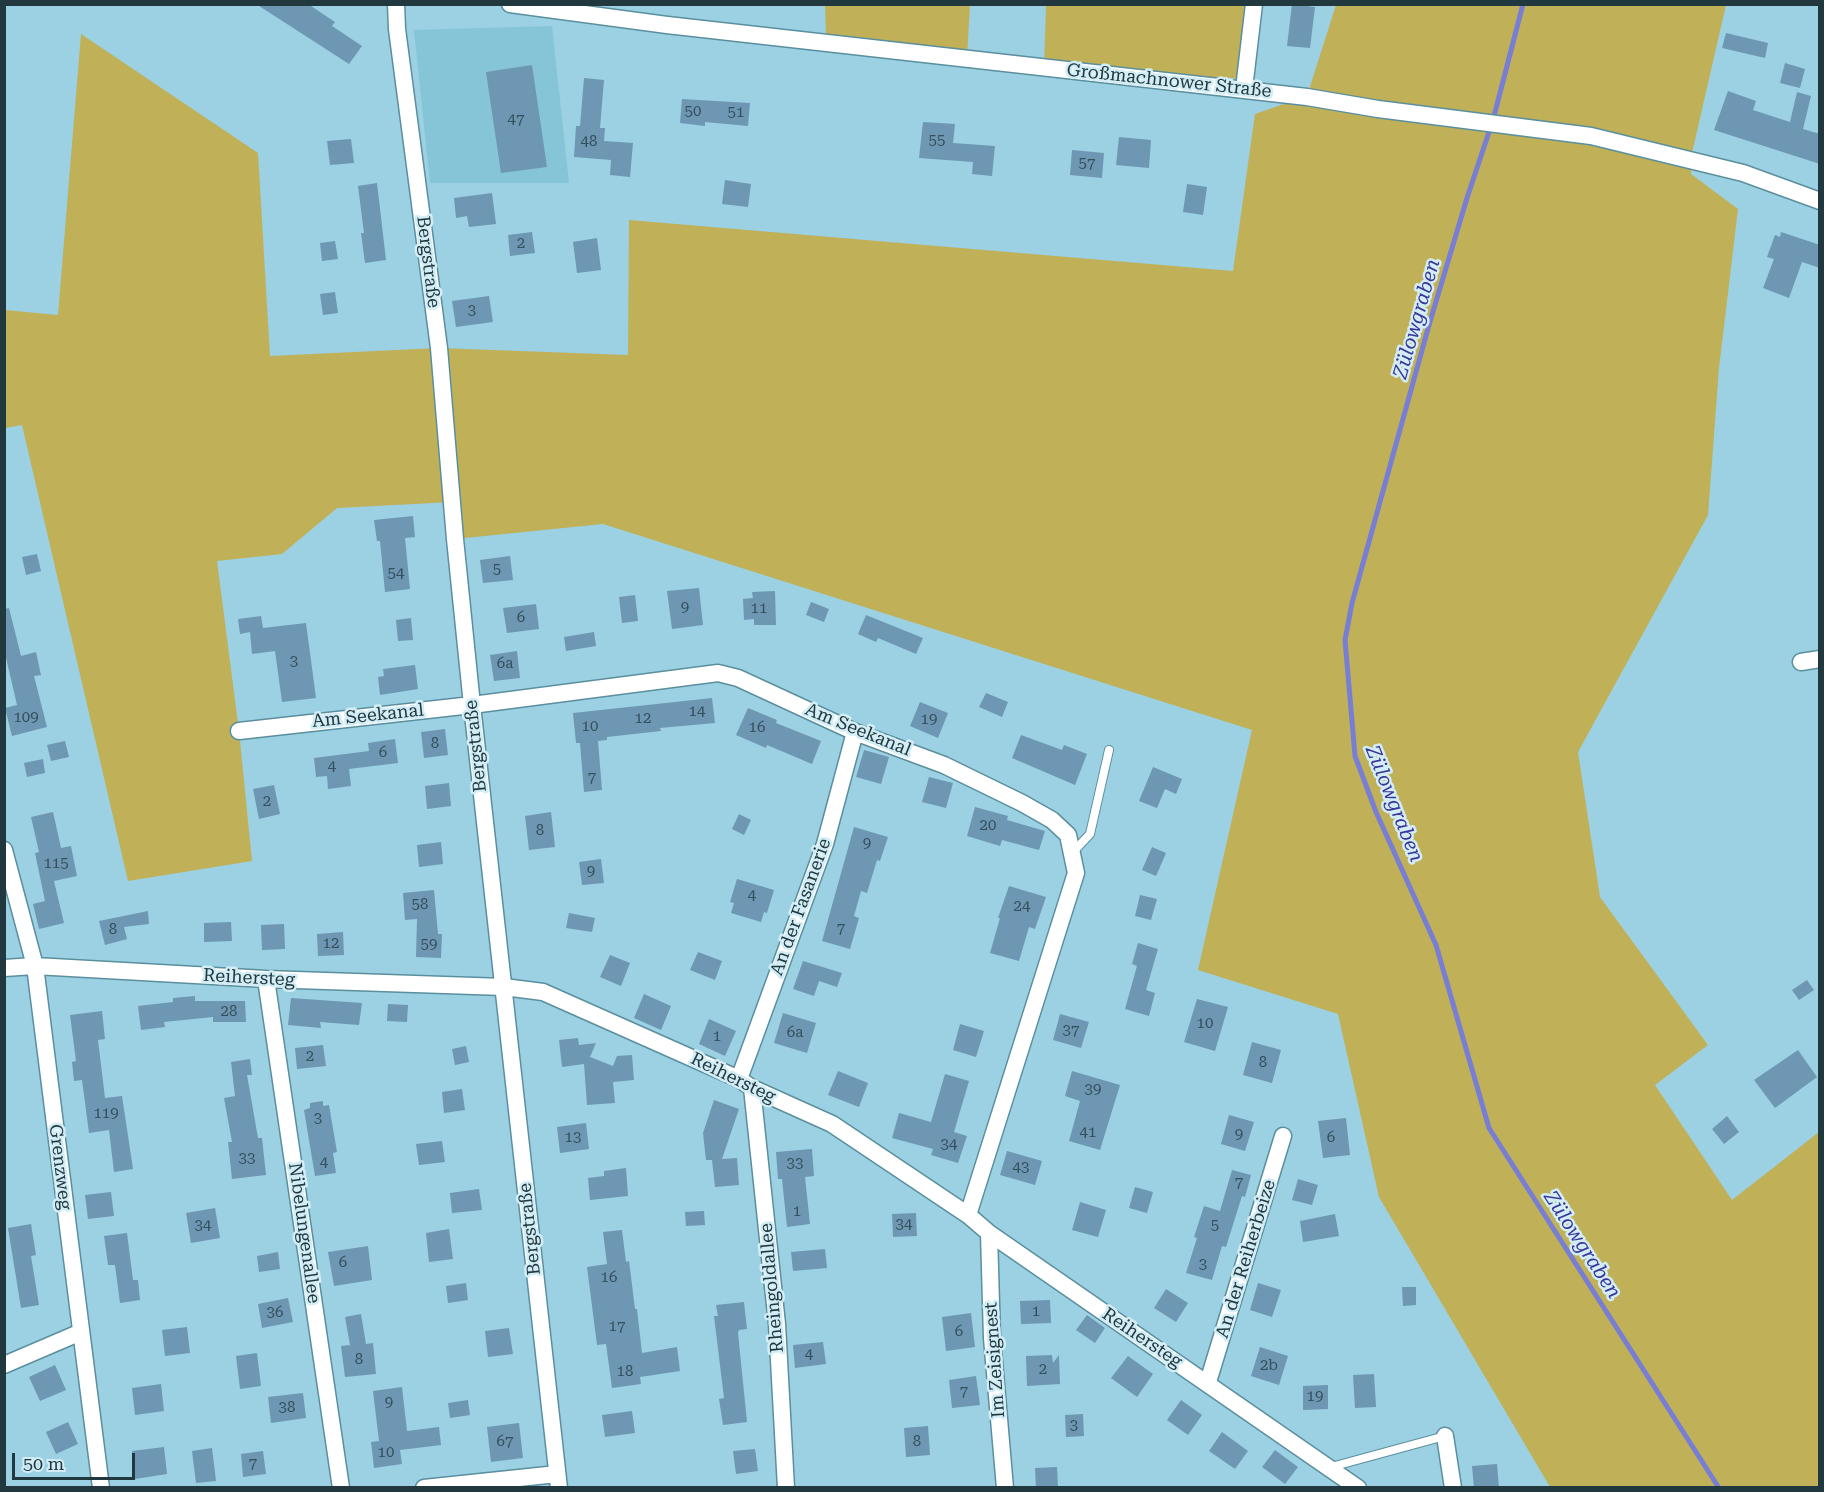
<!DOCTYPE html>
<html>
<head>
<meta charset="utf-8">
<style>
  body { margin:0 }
  #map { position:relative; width:1824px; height:1492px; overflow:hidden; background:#9bd1e2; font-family:"Roboto Serif",serif }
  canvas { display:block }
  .frame { position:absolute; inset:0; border:6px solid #21383e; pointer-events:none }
  .scale { position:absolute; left:12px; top:1453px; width:123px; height:27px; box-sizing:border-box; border:3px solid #21383e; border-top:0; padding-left:8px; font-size:18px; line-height:21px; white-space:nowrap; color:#21383e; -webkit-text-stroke:4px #d2edf6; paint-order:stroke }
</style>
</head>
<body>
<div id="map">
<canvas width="1824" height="1492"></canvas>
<div class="frame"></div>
<div class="scale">50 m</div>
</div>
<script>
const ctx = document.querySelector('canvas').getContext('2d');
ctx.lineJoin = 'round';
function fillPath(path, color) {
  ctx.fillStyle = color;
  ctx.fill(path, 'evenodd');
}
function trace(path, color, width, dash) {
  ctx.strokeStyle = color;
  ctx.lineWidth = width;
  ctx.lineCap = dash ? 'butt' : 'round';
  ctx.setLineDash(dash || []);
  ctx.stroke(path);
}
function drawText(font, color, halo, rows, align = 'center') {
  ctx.font = font + ' "Roboto Serif",serif';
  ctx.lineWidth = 5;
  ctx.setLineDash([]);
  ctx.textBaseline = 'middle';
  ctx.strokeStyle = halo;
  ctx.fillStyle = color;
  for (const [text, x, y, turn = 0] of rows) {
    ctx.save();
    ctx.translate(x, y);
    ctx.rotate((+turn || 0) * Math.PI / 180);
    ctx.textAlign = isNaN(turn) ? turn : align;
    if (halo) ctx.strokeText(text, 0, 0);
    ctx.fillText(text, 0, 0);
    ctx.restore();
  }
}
fillPath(new Path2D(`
  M552,26l17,157h-139l-16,-153z`), '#86c4d8');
fillPath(new Path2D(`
  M825,5h145l-3,52 -141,-23z
  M1046,5h214l-6,74 -142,-5 -68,-6z
  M1336,5h390l-34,148 -1,21 47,35 -19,159 -11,147 -130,237 22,145 108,148 -53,40 77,115 87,-68v355h-269l-171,-290 -41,-183 -140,-44 54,-240 -649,-206 -148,15 -2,-37 -116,6 -55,46 -65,7 22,170 13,130 -124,20 -106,-456 -17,3v-118l53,5 23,-281 177,119 12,203 169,-8 189,7 1,-135 604,51 22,-157 52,-18z`), '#c0b057');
trace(new Path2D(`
  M1523,4l-30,116 -26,78 -38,127 -77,278 -7,37 10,116 21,56 60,133 53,183 230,360`), '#777ed4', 5);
fillPath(new Path2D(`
  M256,4h52l27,18 -3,4 30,20 -13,18z
  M1292,4l23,3 -5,41 -23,-2z
  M1726,33l42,10 -3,15 -43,-10z
  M1785,63l20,6 -5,19 -20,-5z
  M532,65l15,102 -46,6 -15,-101z
  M584,78l20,2 -4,48h5l-1,13 29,2 -3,34 -20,-2 1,-15 -37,-3 2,-31h4z
  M1728,91l28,10 -3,9 37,12 7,-30 14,4 -8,33 17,5v30l-106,-34z
  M682,99l68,4 -2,23 -43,-4v4l-25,-3z
  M923,122l32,2 -2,19 42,3 -3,30 -20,-2 1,-12 -54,-4z
  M1119,137l32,3 -2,28 -33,-3z
  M351,139l3,24 -24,2 -3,-24z
  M1072,150l32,3 -2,25 -32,-3z
  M725,180l26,4 -3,23 -26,-3z
  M377,183l9,77 -21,3 -4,-30h3l-6,-47z
  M1187,184l20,3 -4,28 -20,-3z
  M492,193l4,31 -27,3 -2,-11 -11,2 -2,-20z
  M532,232l3,21 -25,3 -2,-21z
  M1781,232l39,13v23l-18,-6 -13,36 -26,-10 11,-29 -7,-2 8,-22 5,2z
  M597,238l4,32 -24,3 -4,-31z
  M335,241l3,18 -16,2 -2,-18z
  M335,292l3,21 -15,2 -3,-21z
  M489,296l4,26 -37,5 -4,-26z
  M413,516l2,21 -10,1 5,51 -25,3 -5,-51h-3l-3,-21z
  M37,554l4,17 -15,4 -4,-18z
  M510,556l3,24 -30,3 -3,-23z
  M699,588l4,37 -31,4 -5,-38z
  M775,591l1,34h-22v-6l-10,1 -1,-21 10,-1 -1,-6z
  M635,595l3,26 -16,2 -3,-26z
  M811,602l18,7 -5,13 -18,-7z
  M536,604l3,25 -32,4 -4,-25z
  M9,608l12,48 15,-4 5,23 -7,1 13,51 -35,9 -7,-28 12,-3 -13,-56v-40z
  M866,615l57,23 -7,16 -38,-16 -2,4 -18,-8z
  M261,616l2,12 43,-5 10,75 -34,4 -7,-51 -23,3 -2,-22 -10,2 -2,-15z
  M411,618l2,22 -15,1 -2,-21z
  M594,632l2,14 -30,5 -2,-14z
  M517,651l3,27 -26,3 -4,-26z
  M415,665l3,24 -38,6 -2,-18 6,-1 -1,-7z
  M986,693l22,9 -6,15 -23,-10z
  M712,698l3,25 -55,5 1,3 -54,6v3l-9,1 4,49 -18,2 -4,-49h-4l-3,-30z
  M920,702l28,11 -10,25 -28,-12z
  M748,708l29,12 -1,3 45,18 -9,23 -45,-19 -1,3 -30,-13z
  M445,729l3,26 -24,3 -3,-26z
  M1021,735l41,15 2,-5 23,9 -12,31 -63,-27z
  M395,739l3,24 -49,6 2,17 -23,3 -1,-13 -11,1 -2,-19 55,-7 -1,-8z
  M65,741l4,16 -18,4 -4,-16z
  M864,750l25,7 -8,27 -25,-7z
  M43,759l2,14 -18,4 -3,-14z
  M1153,767l29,12 -6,15 -11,-5 -8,19 -18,-7z
  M929,777l24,6 -7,25 -24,-6z
  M449,783l2,23 -24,3 -2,-23z
  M274,785l6,29 -21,5 -6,-30z
  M975,807l33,9 -1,4 38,11 -6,19 -37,-10 -2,6 -33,-10z
  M53,812l8,36 10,-2 6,30 -23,5 10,42 -25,6 -6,-25 12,-3 -10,-48 4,-1 -8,-35z
  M551,812l4,35 -26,3 -4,-34z
  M739,814l12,6 -7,15 -12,-6z
  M854,827l34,10 -8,24 -3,-1 -10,33 -6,-2 -7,25 5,2 -9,31 -28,-8z
  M441,842l2,22 -24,3 -2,-22z
  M1152,847l14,6 -10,23 -14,-6z
  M601,859l3,24 -22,2 -3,-23z
  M737,879l37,11 -7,23 -3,-1 -3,10 -30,-9 3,-10 -4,-1z
  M1009,886l37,11 -11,32 -6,-2 -10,34 -29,-8 10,-35h-2z
  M434,890l4,44h4l-1,24 -25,-1 1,-38 -12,1 -2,-27z
  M1140,895l17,4 -6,21 -16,-4z
  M148,911l1,13 -25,3 3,12 -22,6 -6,-24z
  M569,913l26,5 -3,14 -26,-4z
  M231,922l1,19 -28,1v-19z
  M284,924l1,25 -23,1 -1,-25z
  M343,932l1,23 -26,1 -1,-22z
  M1138,943l20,6 -12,41 9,3 -6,23 -24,-7 12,-43 -5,-2z
  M698,952l24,9 -7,19 -25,-10z
  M610,955l20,8 -9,23 -21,-9z
  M803,961l39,12 -5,14 -18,-6 -5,15 -21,-7z
  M1807,980l7,10 -15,10 -7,-10z
  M644,994l27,12 -10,24 -27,-12z
  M195,996v5h50l1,21h-33v-5l-49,5 1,5 -24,3 -3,-24 35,-4v-4z
  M291,998l71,5 -3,22 -39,-3 1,6 -33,-3z
  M1197,999l31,8 -13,44 -31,-9z
  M388,1004l20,1 -1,17 -20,-1z
  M102,1011l3,28 -7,1 7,58 17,-2 11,73 -19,3 -5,-42 -20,3 -7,-53 -8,1 -2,-19 4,-1 -6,-46z
  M783,1013l33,10 -9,30 -33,-10z
  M1060,1014l29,8 -8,26 -28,-8z
  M709,1019l27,12 -11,25 -26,-12z
  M960,1024l24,7 -8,26 -23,-7z
  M578,1038l1,7 17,-2 -6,14 23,9 4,-10 15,-1 2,25 -21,2 2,21 -28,2 -3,-41 -22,3 -3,-27z
  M1252,1042l29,8 -9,33 -29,-8z
  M323,1045l3,21 -29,3 -2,-21z
  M466,1046l3,16 -14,3 -3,-16z
  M1798,1050l19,27 -42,31 -21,-28z
  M250,1059l2,16h-5l11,63h4l4,37 -34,4 -4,-37h4l-8,-44 11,-2 -4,-34z
  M838,1071l30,12 -9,24 -31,-12z
  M1072,1071l48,14 -20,65 -31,-9 11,-40 -15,-5z
  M945,1074l24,7 -15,51 13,4 -9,27 -27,-8 2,-6 -41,-11 7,-25 32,9z
  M462,1089l3,21 -21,3 -2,-21z
  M714,1100l25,9 -17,50 15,-1 2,27 -24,2 -3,-27h5h-11l-3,-27z
  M323,1101v5l6,-1 8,47 -4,1 3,20 -21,3 -11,-66 6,-2v-5z
  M1229,1115l25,7 -9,29 -24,-7z
  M1727,1116l12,16 -15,12 -12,-15z
  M1346,1118l4,37 -27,3 -5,-37z
  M586,1123l3,26 -29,4 -3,-26z
  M442,1141l3,21 -26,3 -3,-21z
  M812,1149l2,27 -9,1 5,47 -23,3 -5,-48h-4l-2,-27z
  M1007,1151l35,10 -7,24 -35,-10z
  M626,1168l2,28 -38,4 -2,-22 16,-2v-5z
  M1232,1170l19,5 -6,22 -3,-1 -16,51 -4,-1 -10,34 -26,-7 11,-35 -3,-1 10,-31 16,5z
  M1298,1179l20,6 -6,20 -20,-5z
  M1135,1187l18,5 -6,21 -18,-5z
  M479,1189l3,21 -30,3 -2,-20z
  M111,1192l3,24 -26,3 -3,-24z
  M1080,1202l26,8 -8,27 -26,-7z
  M215,1208l5,30 -29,5 -5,-30z
  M704,1211l1,14 -19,1 -1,-14z
  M916,1213l1,23 -24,1 -1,-23z
  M1335,1214l4,22 -36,6 -3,-21z
  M31,1224l5,31 -5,1 8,49 -18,3 -13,-80z
  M449,1229l4,30 -24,3 -3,-29z
  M622,1230l4,32 3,-1 6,48h2l5,44 35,-6 3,24 -40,6 1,7 -29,4 -6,-44 -9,1 -10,-78 20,-3 -4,-32z
  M127,1233l6,47h5l2,20 -20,3 -5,-38h-7l-4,-29z
  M368,1246l4,34 -38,6 -6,-34z
  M825,1249l2,19 -34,3 -2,-19z
  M278,1252l2,17 -21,3 -2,-16z
  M466,1283l2,17 -20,3 -2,-17z
  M1258,1283l23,7 -9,27 -22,-7z
  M1402,1287h14v18l-13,1z
  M1166,1289l22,14 -12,19 -22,-14z
  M288,1298l5,24 -31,6 -4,-24z
  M1050,1300l1,23 -30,1 -1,-23z
  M744,1302l3,27 -8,1 -1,3 9,89 -24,3 -4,-26 5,-1 -10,-82h4l-2,-11z
  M971,1313l4,34 -29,4 -4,-34z
  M361,1314l5,30 7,-1 3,31 -31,3 -4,-31 9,-1 -5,-28z
  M1087,1315l18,13 -10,15 -19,-13z
  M187,1327l3,26 -25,3 -3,-26z
  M509,1328l4,26 -25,3 -3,-26z
  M823,1342l3,22 -31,4 -2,-23z
  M1260,1347l28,9 -9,29 -28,-9z
  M257,1353l4,33 -21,3 -4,-33z
  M1052,1355l1,8 6,-8 1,29 -33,2 -1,-30z
  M1128,1356l25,18 -16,23 -26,-19z
  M55,1365l11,25 -26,11 -11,-24z
  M1374,1374l2,33 -21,1 -2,-33z
  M976,1376l4,29 -28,3 -3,-28z
  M161,1384l3,27 -29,4 -3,-27z
  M1328,1385v24l-25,1v-24z
  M402,1387l5,44 32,-4 2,18 -41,5 2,14 -28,4 -3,-26 8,-1 -6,-50z
  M303,1393l3,25 -35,5 -3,-26z
  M468,1400l2,15 -20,3 -2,-15z
  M1181,1400l21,15 -14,20 -21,-15z
  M632,1411l3,22 -30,4 -3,-22z
  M1083,1414l1,22 -18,1 -1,-22z
  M68,1422l10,22 -22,10 -10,-22z
  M519,1423l4,35 -32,4 -4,-35z
  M928,1426l2,29 -24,2 -2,-29z
  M1222,1432l26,19 -13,18 -26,-18z
  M164,1447l3,27 -32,5 -3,-28z
  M212,1448l4,33 -20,2 -4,-32z
  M755,1449l3,22 -22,3 -3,-23z
  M1275,1450l23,17 -13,17 -23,-17z
  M263,1451l3,23 -23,3 -2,-23z
  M1497,1464l2,24h-25l-2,-22z
  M1057,1467l1,21h-22l-1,-20z`), '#6e97b3');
const lane = new Path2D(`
  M1073,852l17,-18 19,-84
  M1331,1467l114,-31`);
const street = new Path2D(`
  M396,4l1,25 42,319 16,191 17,166 87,783
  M510,4l157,21 640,72 71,12 213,27 152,37 77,28
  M1244,89l10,-85
  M1801,662l19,-3
  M239,731l233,-26 246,-32 20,5 117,54 89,33 78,38 30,17 16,15 8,38 -108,342
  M4,850l31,116 66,522
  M4,968l31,-2 231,13 238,8 39,5 196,87 13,9 80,36 136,91 21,18 369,255
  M266,979l75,509
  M739,1079l86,-235 30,-112
  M752,1088l25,236 9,164
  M989,1233l3,105 13,150
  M4,1365l77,-33
  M1208,1382l75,-246
  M1445,1436l8,52
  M424,1488l133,-14`);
trace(lane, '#5a8f9e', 10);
trace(street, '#5a8f9e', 19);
trace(lane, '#fff', 8);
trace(street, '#fff', 16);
drawText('15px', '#34505b', null, [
  ["50",693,112],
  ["51",736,113],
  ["47",516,120],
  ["55",937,141],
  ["48",589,142],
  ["57",1087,164],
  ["2",521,244],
  ["3",472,311],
  ["5",497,570],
  ["54",396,574],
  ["9",685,608],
  ["11",759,609],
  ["6",521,618],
  ["3",294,662],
  ["6a",505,664],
  ["14",697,712],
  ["109",26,718],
  ["12",643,719],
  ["19",929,720],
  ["10",590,727],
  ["16",757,728],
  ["8",435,744],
  ["6",383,753],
  ["4",332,767],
  ["7",592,778],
  ["2",267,802],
  ["20",988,826],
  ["8",540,831],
  ["9",867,844],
  ["115",56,864],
  ["9",591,872],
  ["4",752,896],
  ["58",420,905],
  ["24",1022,907],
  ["7",841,929],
  ["8",113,930],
  ["12",331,944],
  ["59",429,945],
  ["28",229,1012],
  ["10",1205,1024],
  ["37",1071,1031],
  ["6a",795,1033],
  ["1",717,1037],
  ["2",310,1057],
  ["8",1263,1063],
  ["39",1093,1090],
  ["119",106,1114],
  ["3",318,1119],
  ["41",1088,1133],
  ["9",1239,1135],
  ["13",573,1138],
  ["6",1331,1138],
  ["34",949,1145],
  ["33",247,1159],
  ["4",324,1163],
  ["33",795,1164],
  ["43",1021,1168],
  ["7",1239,1183],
  ["1",797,1212],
  ["34",904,1225],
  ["34",203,1226],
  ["5",1215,1226],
  ["6",343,1263],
  ["3",1203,1265],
  ["16",609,1278],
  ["1",1036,1312],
  ["36",275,1313],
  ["17",617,1327],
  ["6",959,1332],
  ["4",809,1355],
  ["8",359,1360],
  ["2b",1269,1366],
  ["2",1043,1370],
  ["18",625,1372],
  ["7",964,1392],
  ["19",1315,1397],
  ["9",389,1403],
  ["38",287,1408],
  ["3",1074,1426],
  ["67",505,1442],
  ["8",917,1442],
  ["10",386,1453],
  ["7",253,1464]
]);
drawText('18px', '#21383e', '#d2edf6', [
  ["Großmachnower Straße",1169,81,6],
  ["Bergstraße",428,262,83],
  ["Am Seekanal",368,716,-6],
  ["Am Seekanal",858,730,22],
  ["Bergstraße",476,746,-96],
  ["An der Fasanerie",801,907,-70],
  ["Reihersteg",249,978,3],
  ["Reihersteg",733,1078,26],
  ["Grenzweg",60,1167,83],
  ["Bergstraße",530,1229,-96],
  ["Nibelungenallee",304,1233,82],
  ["An der Reiherbeize",1246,1259,-73],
  ["Rheingoldallee",772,1288,-95],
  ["Reihersteg",1142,1338,34],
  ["Im Zeisignest",995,1360,-94]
]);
drawText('italic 20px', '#3a359a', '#d2edf6', [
  ["Zülowgraben",1417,319,-74],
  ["Zülowgraben",1394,804,68],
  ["Zülowgraben",1582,1245,57]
]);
</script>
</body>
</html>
